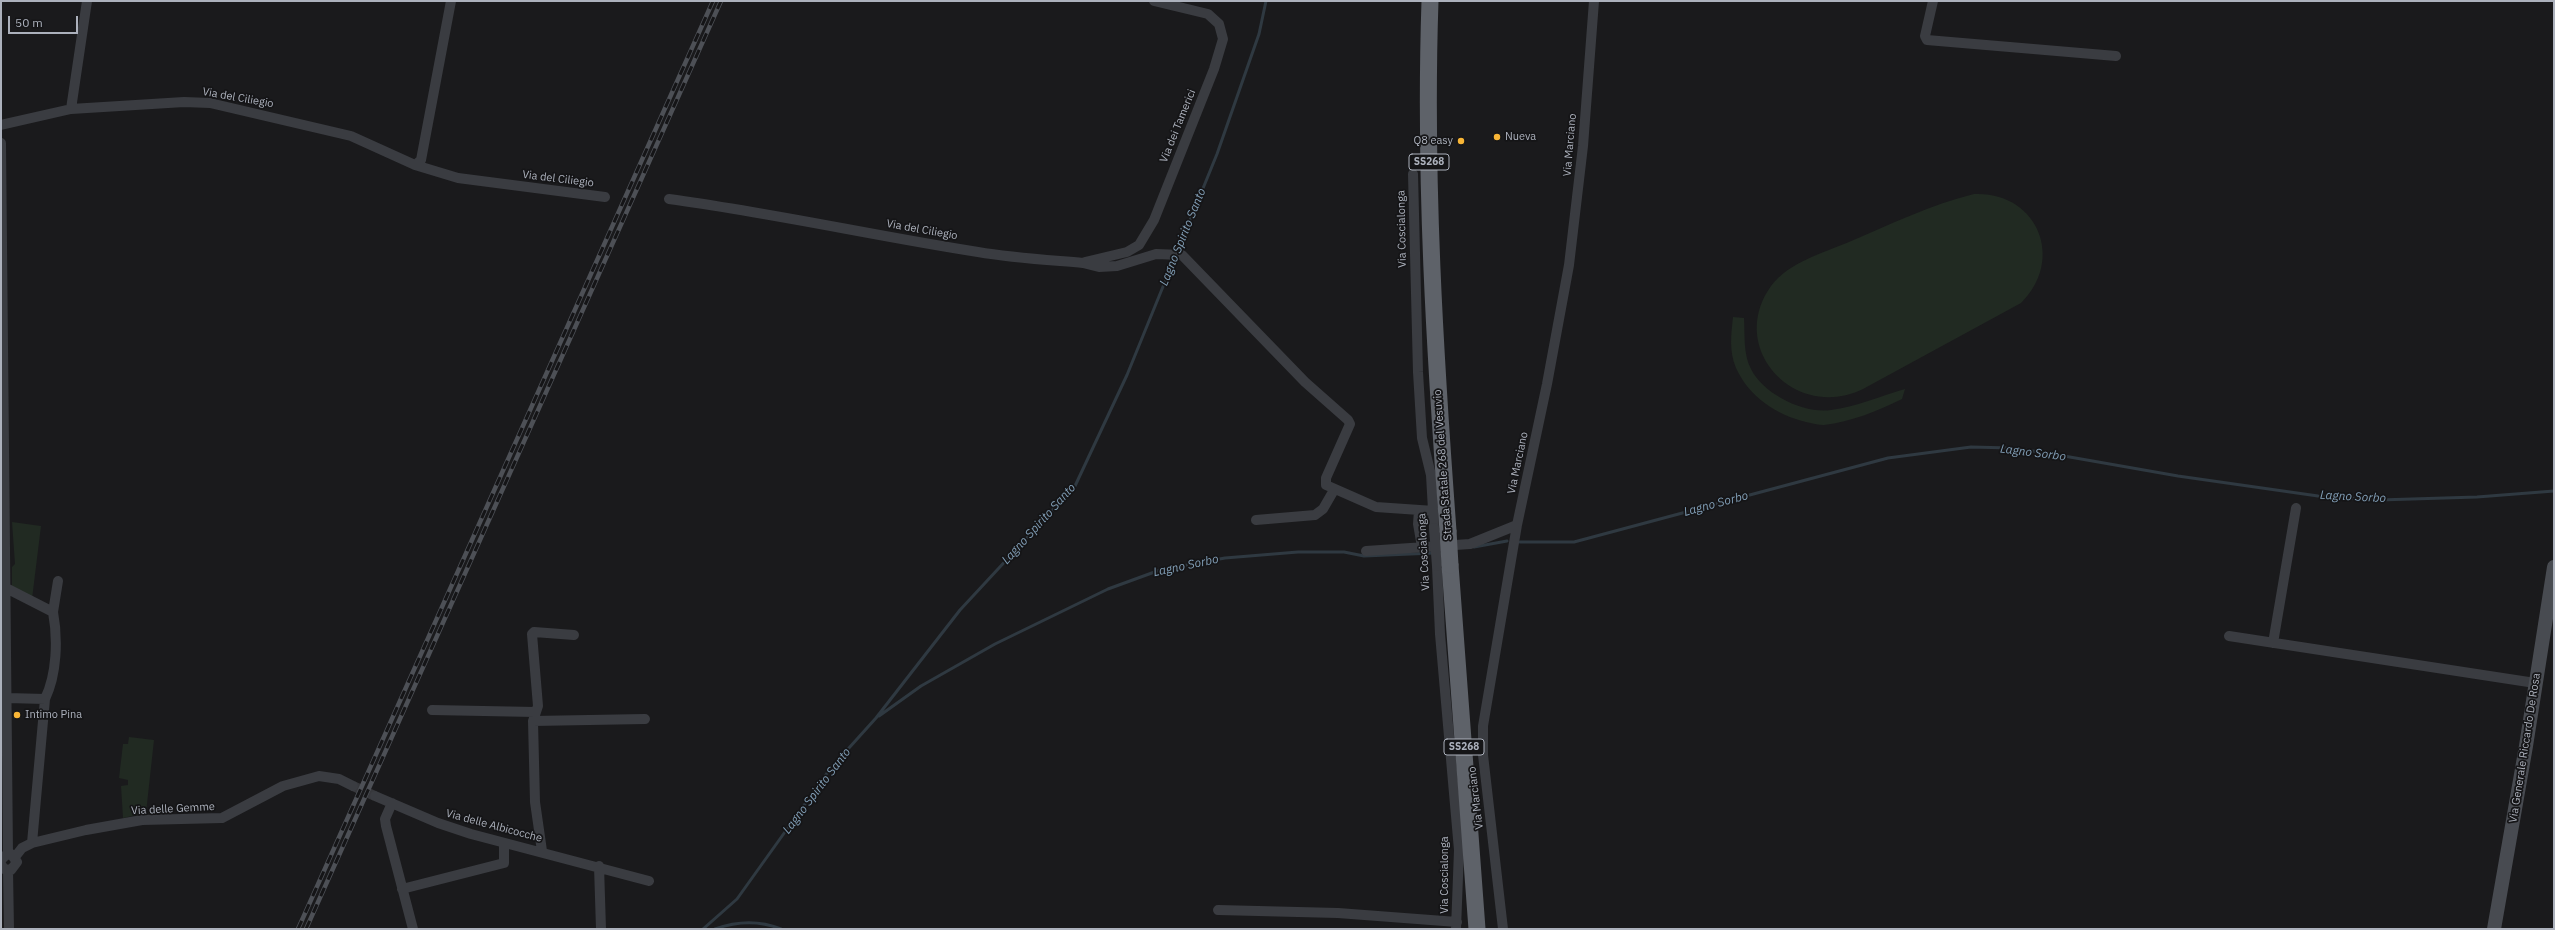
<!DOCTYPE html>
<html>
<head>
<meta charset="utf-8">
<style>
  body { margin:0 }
  #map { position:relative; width:2555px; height:930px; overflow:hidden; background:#1a1a1c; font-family:"IBM Plex Sans",sans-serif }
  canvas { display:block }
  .frame { position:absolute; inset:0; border:2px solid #acb1bc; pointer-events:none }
  .scale { position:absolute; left:8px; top:16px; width:70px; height:18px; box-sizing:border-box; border:2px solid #acb1bc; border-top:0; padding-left:5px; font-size:12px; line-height:14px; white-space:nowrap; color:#acb1bc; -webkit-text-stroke:3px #151517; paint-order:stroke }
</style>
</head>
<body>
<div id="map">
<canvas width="2555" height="930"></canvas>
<div class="frame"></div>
<div class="scale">50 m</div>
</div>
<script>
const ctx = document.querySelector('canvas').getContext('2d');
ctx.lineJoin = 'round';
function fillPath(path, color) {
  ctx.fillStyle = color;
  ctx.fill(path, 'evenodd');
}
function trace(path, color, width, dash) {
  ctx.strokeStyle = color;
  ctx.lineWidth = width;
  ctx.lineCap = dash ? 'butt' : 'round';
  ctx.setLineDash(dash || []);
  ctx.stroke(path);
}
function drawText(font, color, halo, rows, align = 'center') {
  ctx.font = font + ' "IBM Plex Sans",sans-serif';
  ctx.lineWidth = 3.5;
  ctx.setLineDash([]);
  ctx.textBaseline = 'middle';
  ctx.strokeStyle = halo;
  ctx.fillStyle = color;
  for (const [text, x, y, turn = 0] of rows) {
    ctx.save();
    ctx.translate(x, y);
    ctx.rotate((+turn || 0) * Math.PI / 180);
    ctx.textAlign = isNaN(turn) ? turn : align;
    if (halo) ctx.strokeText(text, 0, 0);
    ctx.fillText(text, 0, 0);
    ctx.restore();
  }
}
fillPath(new Path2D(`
  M1974,194c63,-3 92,65 47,109l-158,86c-67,33 -137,-40 -92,-103 18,-24 52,-33 78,-44 42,-18 81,-37 125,-48z
  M1733,317l11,1c1,16 -1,36 7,51 12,25 53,45 80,41 24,-3 50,-14 74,-21l-3,10c-25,12 -51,23 -78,26 -6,0 -12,-2 -18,-3 -29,-7 -57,-25 -70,-54 -7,-17 -5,-33 -3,-51z
  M12,522l29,4 -9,73 -20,-10v-22l3,-3z
  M129,737l25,3 -8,73 -23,5 -2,-32 7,-1v-5l-9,-2 4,-34h5z`), '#212a22');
trace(new Path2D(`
  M1520,542h54l314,-84 83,-11 40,1 36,5 131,23 140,20 61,4 98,-3 77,-6
  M1474,547l33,-6
  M879,716l42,-30 74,-42 113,-55 52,-19 65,-12 73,-6h46l20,4 70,-3
  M703,929l34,-30 93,-130 46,-51 84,-108 115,-124 52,-111 90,-221 42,-120 7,-33
  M715,929c22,-8 44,-9 66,0`), '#2f3941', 3);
trace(new Path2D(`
  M353,786l22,10`), '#37383c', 10, [10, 5]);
trace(new Path2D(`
  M1933,1l-8,35 2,4 189,16
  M71,109l16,-108
  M1,125l70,-16 113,-7 26,1 141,33 64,29 43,13 147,19
  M1,143l7,711
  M415,165l6,-5 30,-159
  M1413,174l5,198 4,66 9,37 3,53
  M669,199c104,14 206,37 309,53 35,6 71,8 105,11l16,4 18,-1 39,-12 26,1 123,127 43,38 2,4 -24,54v7l50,22 58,4
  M1085,262l42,-10 12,-7 15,-25 60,-151 9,-30 -4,-15 -11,-10 -54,-13
  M1419,510l-1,14 4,23
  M1256,520l59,-5 8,-6 11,-19
  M1366,551l104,-7 47,-19
  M1437,566l3,68 19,216 -3,79
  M6,588l47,24c5,27 4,62 -8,87
  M53,612l5,-31
  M2229,636l306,47
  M2273,643l23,-135
  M7,698l38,1 -13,144
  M432,710l103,2
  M533,721l112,-2
  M375,796l63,27 33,11 178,47
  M392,803l-7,16 1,7 27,103
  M542,851l-7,-49 -2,-81 5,-15 -6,-72 2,-2 40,3
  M15,857l7,-9 10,-5 54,-13 56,-10 80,-2 61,-32 36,-10 20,3 14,7
  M1,860l5,-5 5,-1 6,8 -6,8 -7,-1 -3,-5
  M599,866l2,63
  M8,870l1,59
  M402,889l102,-26v-20
  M1218,910l120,3 119,9
  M1503,929l-20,-174v-29l34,-201 30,-141 22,-119 14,-119 11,-145`), '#3a3c41', 10);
trace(new Path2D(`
  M2494,929l32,-183 28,-179`), '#484b51', 14);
trace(new Path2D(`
  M1430,1c-6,177 5,354 18,530
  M1450,565l27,364`), '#5e6269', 17);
const rail = new Path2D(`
  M298,929l415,-928
  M306,929l415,-928`);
trace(rail, '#4d5056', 4.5);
trace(rail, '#151517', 3, [9]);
trace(new Path2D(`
  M1434,528l3,38`), '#3a3c41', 10);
trace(new Path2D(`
  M1448,531l2,34`), '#5e6269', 17);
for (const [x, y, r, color] of [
  [1497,137,4,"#f8b536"],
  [1461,141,4,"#f8b536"],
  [17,715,4,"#f8b536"]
]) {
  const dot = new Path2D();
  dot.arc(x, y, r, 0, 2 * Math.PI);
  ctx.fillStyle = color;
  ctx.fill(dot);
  trace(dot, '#151517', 1.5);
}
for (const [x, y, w] of [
  [1429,162,40],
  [1464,747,40]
]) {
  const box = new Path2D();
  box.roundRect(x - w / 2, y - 8, w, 16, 3);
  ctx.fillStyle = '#151517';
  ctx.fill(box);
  trace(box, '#acb1bc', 1);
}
drawText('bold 10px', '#acb1bc', null, [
  ["SS268",1429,162],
  ["SS268",1464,747]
]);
drawText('11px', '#acb1bc', '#151517', [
  ["Via del Ciliegio",238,98,10],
  ["Via dei Tamerici",1178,126,-68],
  ["Via Marciano",1570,145,-85],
  ["Via del Ciliegio",558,179,7],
  ["Via Coscialonga",1402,229,-91],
  ["Via del Ciliegio",922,230,10],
  ["Via Marciano",1518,463,-78],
  ["Strada Statale 268 del Vesuvio",1443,465,-94],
  ["Via Coscialonga",1424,552,-93],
  ["Via Generale Riccardo De Rosa",2525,748,-81],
  ["Via Marciano",1476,798,-97],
  ["Via delle Gemme",173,809,-3],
  ["Via delle Albicocche",494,826,15],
  ["Via Coscialonga",1445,875,-90]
]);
drawText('11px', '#acb1bc', '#151517', [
  ["Nueva",1505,137],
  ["Q8 easy",1453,141,"right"],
  ["Intimo Pina",25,715]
], 'left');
drawText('italic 12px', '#829fb7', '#151517', [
  ["Lagno Spirito Santo",1183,237,-68],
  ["Lagno Sorbo",2033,453,7],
  ["Lagno Sorbo",2353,497,3],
  ["Lagno Sorbo",1716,504,-15],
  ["Lagno Spirito Santo",1039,524,-48],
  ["Lagno Sorbo",1186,566,-12],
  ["Lagno Spirito Santo",817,791,-53]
]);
</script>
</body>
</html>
